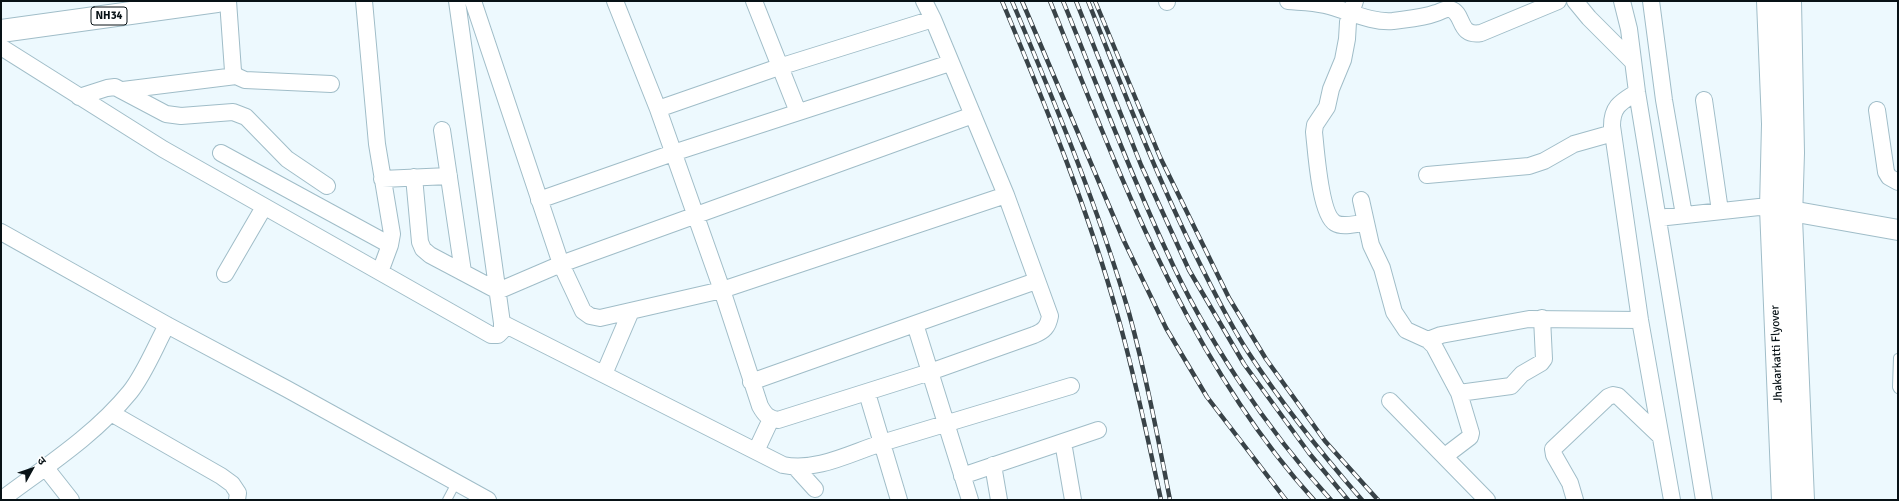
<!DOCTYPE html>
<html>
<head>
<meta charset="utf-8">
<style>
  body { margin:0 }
  #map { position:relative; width:1899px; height:501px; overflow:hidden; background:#edf9fe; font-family:Signika,"Noto Sans Devanagari",sans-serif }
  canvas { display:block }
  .frame { position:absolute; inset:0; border:2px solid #081216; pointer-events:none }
  .north { position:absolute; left:12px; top:449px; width:40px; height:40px; -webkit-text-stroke:3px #fff; paint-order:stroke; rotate:50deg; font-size:11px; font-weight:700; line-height:16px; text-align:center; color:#081216 }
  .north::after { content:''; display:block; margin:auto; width:14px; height:18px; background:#081216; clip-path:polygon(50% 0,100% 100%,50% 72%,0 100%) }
</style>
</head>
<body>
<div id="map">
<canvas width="1899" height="501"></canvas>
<div class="frame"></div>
<div class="north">उ</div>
</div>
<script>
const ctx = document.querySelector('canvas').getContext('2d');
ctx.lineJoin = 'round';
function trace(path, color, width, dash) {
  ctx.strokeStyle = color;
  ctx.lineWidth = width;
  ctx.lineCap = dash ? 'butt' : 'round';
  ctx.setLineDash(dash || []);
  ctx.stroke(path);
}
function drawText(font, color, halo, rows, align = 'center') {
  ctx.font = font + ' Signika,sans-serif';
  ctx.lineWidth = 4;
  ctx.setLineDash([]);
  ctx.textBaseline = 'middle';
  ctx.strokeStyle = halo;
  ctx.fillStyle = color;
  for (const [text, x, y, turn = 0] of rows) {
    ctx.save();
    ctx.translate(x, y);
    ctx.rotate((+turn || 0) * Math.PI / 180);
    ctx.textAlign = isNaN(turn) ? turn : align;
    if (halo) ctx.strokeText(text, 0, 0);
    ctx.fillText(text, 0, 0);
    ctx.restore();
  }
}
const service = new Path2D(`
  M1898,358l-1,29 1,2
  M447,500l9,-17`);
const minor = new Path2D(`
  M228,1l5,70 3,5 9,4 86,4
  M364,1l13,143 15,90 -2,11 -10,27
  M473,1l88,263 412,-149
  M615,1l43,108 64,181 38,116c5,9 8,12 18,14l152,-48 104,-37c10,-4 14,-8 16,-19l-44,-121 -73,-176 -9,-18
  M754,1l44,111
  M1167,1v1
  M1288,1c12,1 25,1 37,4 22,5 46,18 68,16 14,-2 30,-3 43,-8 4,-1 10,-5 14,-4 15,4 7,28 31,24l77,-32
  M1355,1l-7,21 -1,17 -4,21 -12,29 -4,18 -12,18 -1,7c2,18 6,82 21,91 8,5 22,0 31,0
  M1575,1l14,17 44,44
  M1622,1l7,28 8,63 67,408
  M1651,1l13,99 20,115
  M1,47l162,102 328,186h7l4,-4v-8l-45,-322
  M123,90l113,-14
  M1637,92c-16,10 -25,14 -25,34l28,194 32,180
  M79,97l28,-9 8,-1 51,27 15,2 52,-4 13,5 41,42 40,27
  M1704,100l16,111
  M658,109l121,-42 154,-48
  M1877,110l9,62 3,5 9,5
  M442,130l21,142
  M221,153l169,92
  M1427,175l102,-9 15,-5 30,-17 39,-11
  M414,177l6,65 3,7 7,6 68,36 63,-27 22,47 7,5 10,2 122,-28 284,-95
  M382,179l67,-3
  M539,200l134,-47 277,-90
  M1361,200l10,45 11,23 12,44 12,18 22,10 6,6 25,47 12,40 -1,4 -25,19
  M1658,218l101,-11 23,3
  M1,232l166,93 120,64 201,111
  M225,274l39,-67
  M502,323l281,142c35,7 69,-13 102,-23 62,-19 124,-37 186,-56
  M915,324l55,176
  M1428,340l13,-5 88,-16 111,1
  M604,374l27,-63
  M751,382l285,-101
  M867,393l32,107
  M1459,393l52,-7 11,-12 19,-11 3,-4 -2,-41
  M1390,401l97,99
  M111,413l110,63 11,8 6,9 -1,7
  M1063,442l10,58
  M756,451l15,-32
  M993,465l6,35
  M45,467l26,33
  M796,468l19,21
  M962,476l136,-46
  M1,500c44,-33 94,-65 129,-108 15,-19 25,-45 37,-67
  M1575,500l-5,-17 -16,-28 -1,-6 55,-52 5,-2 5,1 42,40`);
const tertiary = new Path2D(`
  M1791,211l107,19`);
const secondary = new Path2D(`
  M1768,1l5,123 -2,84 12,292
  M1790,1l3,152 -2,65 12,282`);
const trunk = new Path2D(`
  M1,31l216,-30`);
trace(service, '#a0bdc8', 10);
trace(minor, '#a0bdc8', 18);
trace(tertiary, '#a0bdc8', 22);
trace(secondary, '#a0bdc8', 24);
trace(trunk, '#a0bdc8', 24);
trace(service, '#fff', 8);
trace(minor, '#fff', 16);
trace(tertiary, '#fff', 20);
trace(secondary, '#fff', 22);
trace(trunk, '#fff', 22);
const rail = new Path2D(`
  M1002,1c43,103 86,208 116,316 17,60 30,122 43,183
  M1012,1c43,102 86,206 117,312 17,62 29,125 41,187
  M1022,1l102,240 42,87 41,69 79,103
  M1050,1c70,174 136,358 264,499
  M1063,1c34,83 65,168 103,249 39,87 101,180 165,250
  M1076,1l65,164 48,105 55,94 65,89 39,47
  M1088,1c36,91 71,182 115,269 14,28 28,56 45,82 34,52 73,101 114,148
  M1095,1l65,156 69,141 37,61 59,82 53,59`);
trace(rail, '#394348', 4.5);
trace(rail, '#fff', 3, [9]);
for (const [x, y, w] of [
  [109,16,36]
]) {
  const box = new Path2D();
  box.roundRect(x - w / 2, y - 9, w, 18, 3);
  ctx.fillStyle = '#fff';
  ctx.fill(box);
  trace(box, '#081216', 1);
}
drawText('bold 11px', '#081216', null, [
  ["NH34",109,16]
]);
drawText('12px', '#081216', '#fff', [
  ["Jhakarkatti Flyover",1777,354,-92]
]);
</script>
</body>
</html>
